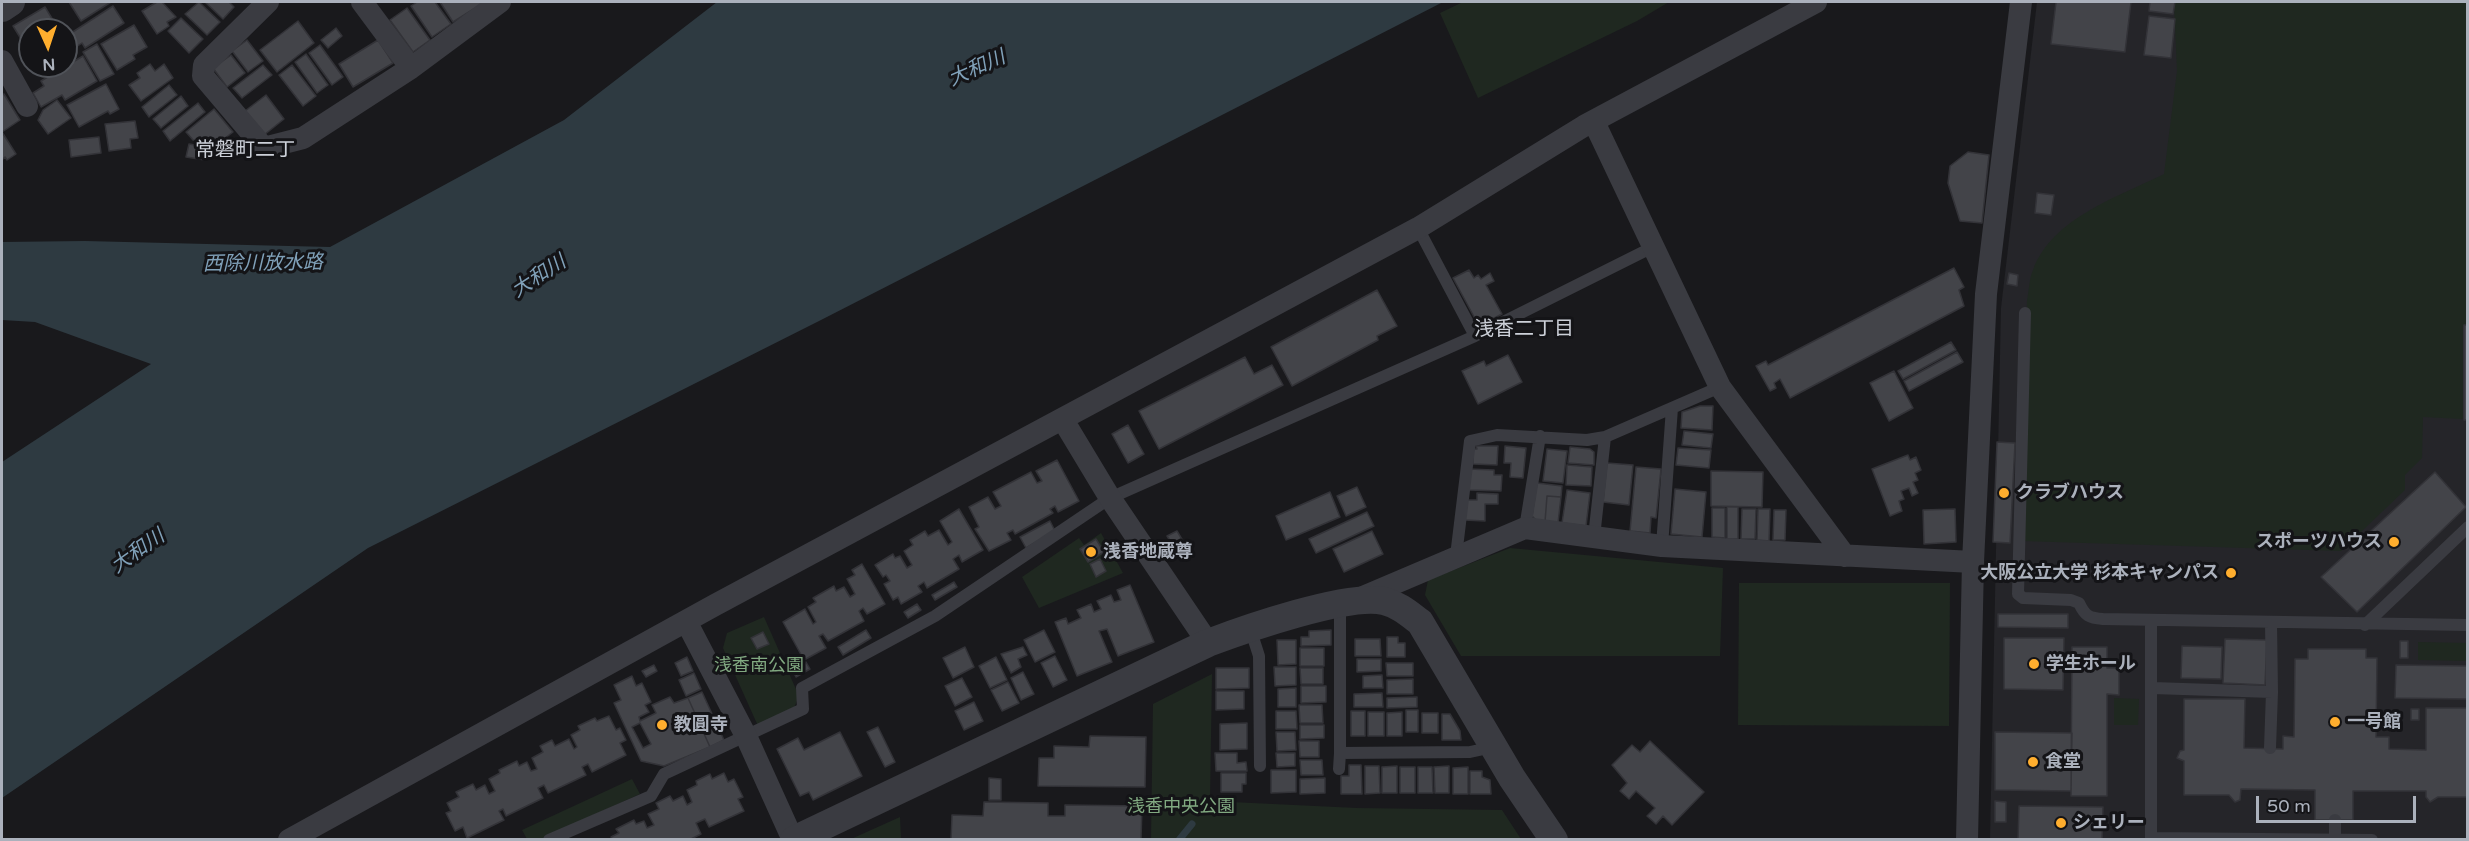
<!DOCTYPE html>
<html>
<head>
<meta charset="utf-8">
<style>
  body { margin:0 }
  #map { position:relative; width:2469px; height:841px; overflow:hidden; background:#19191c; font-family:"Varela Round",sans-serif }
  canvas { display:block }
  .frame { position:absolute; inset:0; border:3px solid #abb1bc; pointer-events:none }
  .north { position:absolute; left:18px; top:18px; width:60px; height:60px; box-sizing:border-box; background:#141417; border:2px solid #505359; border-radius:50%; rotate:177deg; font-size:16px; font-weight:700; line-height:24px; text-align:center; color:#abb1bc }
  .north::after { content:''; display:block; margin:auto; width:21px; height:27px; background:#ffae2e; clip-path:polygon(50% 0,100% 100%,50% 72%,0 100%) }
  .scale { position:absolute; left:2256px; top:796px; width:160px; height:27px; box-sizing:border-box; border:3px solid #abb1bc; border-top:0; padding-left:8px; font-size:18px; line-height:21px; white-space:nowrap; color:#abb1bc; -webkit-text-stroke:4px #141417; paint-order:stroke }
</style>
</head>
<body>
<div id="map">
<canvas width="2469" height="841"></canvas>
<div class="frame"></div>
<div class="north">N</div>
<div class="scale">50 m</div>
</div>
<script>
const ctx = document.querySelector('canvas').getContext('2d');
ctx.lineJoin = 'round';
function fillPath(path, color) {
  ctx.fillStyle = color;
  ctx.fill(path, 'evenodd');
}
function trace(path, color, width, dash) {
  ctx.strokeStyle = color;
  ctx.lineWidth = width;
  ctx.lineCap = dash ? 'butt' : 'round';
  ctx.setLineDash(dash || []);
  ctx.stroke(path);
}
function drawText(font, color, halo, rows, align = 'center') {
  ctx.font = font + ' "Varela Round","Noto Sans JP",sans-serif';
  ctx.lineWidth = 6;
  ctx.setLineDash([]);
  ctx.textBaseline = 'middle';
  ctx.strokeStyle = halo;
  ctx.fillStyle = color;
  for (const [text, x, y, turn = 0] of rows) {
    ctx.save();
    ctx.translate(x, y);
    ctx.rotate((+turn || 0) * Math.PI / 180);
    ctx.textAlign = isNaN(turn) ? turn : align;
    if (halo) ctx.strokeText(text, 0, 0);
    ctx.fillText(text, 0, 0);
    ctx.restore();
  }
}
fillPath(new Path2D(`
  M2037,2h430v837l-477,1 11,-532z`), '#252529');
fillPath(new Path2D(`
  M1463,2h206l-32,19 -159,77 -38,-85z
  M2174,2h293l1,324 -5,1v92l-40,-2 -1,41 -17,17v15l-64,61 -319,-10 5,-240c2,-10 2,-22 6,-31 19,-52 85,-73 131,-96l13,-103z
  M1101,533l22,40 -84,35 -17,-31 57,-39 5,7z
  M1510,548l213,20 -3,88h-259l-36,-61 3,-15z
  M1739,583h211l-1,143 -211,-1z
  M764,617l35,79 -5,12 -36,18 -35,-78 4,-15z
  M2418,642l49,1v18l-49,-1z
  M1212,674l-2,127 147,7 145,2 19,29h-370l2,-135z
  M2114,698l25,1 -1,26h-24z
  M632,779l8,15 -99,45h-14l-5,-9z
  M900,817l1,22h-50z`), '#1f2820');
fillPath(new Path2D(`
  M717,2h726l-622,318 -453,228 -366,250v-336l149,-98 -116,-42 -33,-2v-78l83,-1 245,6 234,-127z`), '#2e3a41');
trace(new Path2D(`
  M1179,840l13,-16`), '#2e3a41', 7);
const building = new Path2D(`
  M69,2h42l-30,19z
  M157,2h5l14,15 -9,5 2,4 -12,8 -15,-23z
  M199,2l21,20 -13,13 -22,-21z
  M205,2h24l5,5 -11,12z
  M417,2h18l16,22 -19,13 -21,-31z
  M440,2h45l-32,20z
  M2056,2h75l-6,50 -74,-8z
  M2150,2h25l-2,12 -24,-3z
  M113,6l11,17 -39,25 -3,-5 -6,4 -8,-12z
  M45,7l14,23h-29l-1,22 -16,-26z
  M407,8l23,32 -17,12 -23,-32z
  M2149,16l26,3 -4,39 -27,-3z
  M181,18l22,21 -14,14 -21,-22z
  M298,21l16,22 -37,29 -17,-22z
  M134,25l13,22 -14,8 2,4 -18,11 -16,-26z
  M336,28l6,8 -14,12 -7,-8z
  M247,40l16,21 -15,11 -16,-21z
  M378,40l15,23 -40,24 -14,-23z
  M97,44l17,30 -14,7 -17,-29z
  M320,45l23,32 -11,8 -23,-32z
  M306,54l22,31 -11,8 -22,-31z
  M231,55l14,18 -18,14 -14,-19z
  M83,56l14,25 -32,19 -3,-5 -21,12 -8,-14 11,-7 -3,-5z
  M150,64l5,7 9,-7 9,14 -32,23 -12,-16 11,-7 -3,-5z
  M263,65l9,10 -30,23 -9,-10z
  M292,65l24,31 -13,10 -24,-31z
  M106,84l13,25 -9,5 -2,-3 -29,16 -12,-22z
  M169,85l8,10 -28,22 -7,-10z
  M4,94l16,26 -18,12 14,22 -9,6 -2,-3 -3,3v-65z
  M266,95l18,24 -20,16 -19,-24z
  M181,96l7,10 -27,22 -8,-9z
  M57,100l14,18 -23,16 -10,-14 5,-10z
  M198,103l7,9 -35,29 -7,-10z
  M214,109l19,23 -13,10 -27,-2 -7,-8z
  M135,121l3,17 -8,1 1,9 -22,3 -4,-27z
  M99,137l2,16 -30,4 -2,-17z
  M189,144l18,3 -2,13 -19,-3z
  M1968,152l21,3 -7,68 -22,-2 -12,-38 2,-17z
  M2037,193l17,2 -3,20 -16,-2z
  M1954,268l10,19 -5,3 5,16 -174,92 -10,-19 -6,4 2,5 -6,3 -14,-25 10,-5 2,4z
  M1469,270l5,8 4,-3 3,4 9,-6 4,8 -8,4 16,29 -23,12 -26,-48z
  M2009,273l9,2 -1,11 -10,-2z
  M1377,290l20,36 -20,10 1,4 -86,46 -21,-39z
  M2464,325h4v95h-4z
  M1951,342l5,8 -53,29 -5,-8z
  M1957,352l6,10 -54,29 -5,-10z
  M1508,355l14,27 -44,22 -16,-33 22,-10 2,5z
  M1245,357l9,17 18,-9 11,20 -124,64 -20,-38z
  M1894,371l19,37 -24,13 -19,-38z
  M1700,406h13l-1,24 -31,-2 1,-16z
  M1128,425l16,29 -16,9 -16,-29z
  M1684,431l29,3 -2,14 -29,-3z
  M1997,442l18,1 -5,100 -17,-1z
  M1476,446h22l-1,19 -24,-1v-15h4z
  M1505,446l21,2 -3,30 -13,-1 1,-14h-7z
  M1570,447l20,2 4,3v13l-26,-2z
  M1678,448l33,2 -2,18 -33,-3z
  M1547,449l20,2 -4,32 -20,-2z
  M1908,455l2,5 6,-3 5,13 -6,3 3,7 -5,2 5,11 -6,3 -3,-8 -8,3 3,8 -5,2 3,10 -12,5 -18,-47z
  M1057,460l22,41 -21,11 -3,-6 -5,3 3,4 -38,21 -2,-4 -6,3 4,7 -22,11 -14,-22 4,-2 -10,-20 19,-10 7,12 6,-3 -8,-14 38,-20 6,11 5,-2 -6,-10z
  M1607,463l26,2 -4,40 -26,-3z
  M1567,465l25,2 -1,19 -25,-1z
  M1636,467l25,2 -5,49 -5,-1 -1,16 -20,-2z
  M1469,469l25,1v5h8l-1,16 -33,-1z
  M1711,471l52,1 -1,35 -51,-1z
  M2435,472l31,35 -109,105 -36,-35z
  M1537,483l25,3 -1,11 -14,-1 -2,26 -8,-1 -5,-5z
  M1357,487l9,20 -20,9 -9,-20z
  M1675,489l31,3 -4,45 -31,-3z
  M1567,490l23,3 -4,33 -24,-3z
  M1330,492l10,25 -54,23 -10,-24z
  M1477,493l21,1v10h-13v17l-21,-1 1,-20h12z
  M1547,496l14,1 -3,26 -13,-1z
  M1727,507h11v32h-11z
  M1712,508h13v30l-13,-1z
  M959,509l24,41 -21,12 -3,-7 -6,4 6,10 -32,19 -3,-6 -6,4 4,6 -21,12 -3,-7 -5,3 -9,-16 6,-3 -4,-6 -3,2 -8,-12 18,-11 2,4 5,-2 7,12 5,-3 -8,-14 9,-6 -3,-5 15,-9 3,5 11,-6 9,15 4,-3 -12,-21z
  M1742,509h14l-1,30h-14z
  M1758,509h12l-1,32 -12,-1z
  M1955,509l1,33 -32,2 -1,-34z
  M1774,510h12l-1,30h-12z
  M1367,512l7,14 -58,27 -7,-14z
  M1050,521l5,10 -29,17 -6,-11z
  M1177,531l6,10 -9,6 -7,-11z
  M1372,531l11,23 -39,18 -11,-23z
  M1096,539l8,13 -16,10 -8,-13z
  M1100,559l6,12 -10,6 -6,-13z
  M862,564l23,40 -18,10 -4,-6 -4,3 5,10 -36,20 -5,-7 -4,2 7,12 -22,12 -21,-38 22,-13 8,15 3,-2 -8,-15 8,-5 -3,-4 21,-12 2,5 8,-4 6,10 5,-3 -8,-15 8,-4 -3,-5z
  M954,582l3,5 -22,13 -3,-5z
  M1130,585l24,57 -36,14 -11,-27 -8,2 13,31 -35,14 -22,-54 11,-4 2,6 13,-6 -4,-8 14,-6 3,8 7,-3 -4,-8 14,-6 3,7 7,-2 -4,-10z
  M917,604l4,6 -13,8 -4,-6z
  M1998,614h70v14l-70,-1z
  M866,630l5,8 -28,17 -5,-8z
  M1044,630l11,22 -20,10 -11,-22z
  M1331,630v15l-30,1v-9h8v-6z
  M763,632l6,12 -12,5 -6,-11z
  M1387,637h11v6h7v14h-18z
  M2004,638h60l-1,52 -59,-1z
  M1355,639h25l1,17h-26z
  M2225,639l42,1 -2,45 -42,-2z
  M1277,640h19v24l-18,1z
  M2400,641h8v17h-8z
  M2182,646l40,1 -1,32 -40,-1z
  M965,647l9,20 -21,11 -10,-20z
  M1023,647l4,8 -9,4 3,8 -10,6 -10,-19z
  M2072,647h35v21h12v27l-12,-1v102h-36z
  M1300,648h24v18h-24z
  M2308,649h58v9h11l-1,79h13v12l37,1v-42h42v89h-30l-8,5 -4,-5v-6h-73v29h-38v-30l-74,-1 -1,11 -5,2 -6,-7h-45v-34l-7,-3 3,-7 4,-1v-51h61l-1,49 39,1v-13l11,1 1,-78h13z
  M1055,656l12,24 -14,7 -12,-24z
  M687,657l6,14 -12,5 -6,-13z
  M996,657l11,23 -17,8 -11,-22z
  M796,659l3,7 7,-4 4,7 -14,8 -7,-14z
  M1357,659h24v12l-24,1z
  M1386,663h27v13h-26z
  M654,665l3,6 -11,6 -4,-6z
  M2396,665l72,1v33l-73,-1z
  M1274,667h22v18l-21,1z
  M1216,668h33v20l-33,1z
  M1300,668h23v16h-22z
  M1023,672l11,22 -13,6 -10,-22z
  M694,673l7,16 -15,7 -7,-16z
  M1382,675l1,13h-20v-12z
  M632,676l4,10 6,-3 9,19 -6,3 4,7 -10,5 1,4 16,-8 -4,-8 18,-8 4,6 14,-5 22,49 -46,19 -23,-5 -27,-58 7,-3 -7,-15zM640,723l11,21 -8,4 -11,-21z
  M962,678l10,19 -17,9 -10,-20z
  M1413,679v15h-26v-14z
  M1008,682l11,21 -17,8 -11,-21z
  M1301,686h25v16l-25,1z
  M1296,688v19h-18v-18z
  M1216,691h28v18l-28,1z
  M702,692l22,48 -14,7 -22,-49z
  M1382,693l1,14h-29v-13z
  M1417,697v10l-30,1v-10z
  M974,702l9,19 -19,9 -9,-19z
  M1299,705h23l1,18h-23z
  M2411,709h8v11h-8z
  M1406,710h12v22h-12z
  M1276,711h20l1,18h-21z
  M1351,711h14v25h-14z
  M1368,712h16v24h-16z
  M1402,712v24h-15v-23z
  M1422,713h16v20h-16z
  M1442,714h8l10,17 1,9h-19z
  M609,716l7,14 4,-2 6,12 -6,3 6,12 -34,17 -4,-8 -6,3 4,8 -38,18 -4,-8 -6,3 5,10 -37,18 -3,-7 -4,2 5,9 -37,18 -4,-11 -8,4 -9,-18 5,-2 -4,-8 12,-6 -3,-5 17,-8 3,6 9,-5 4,9 6,-3 -6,-12 11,-6 -1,-3 18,-9 2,5 8,-4 4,9 6,-2 -5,-11 11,-6 -3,-6 12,-6 3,6 14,-7 5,10 3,-2 -6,-12 9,-5 -2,-4 17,-8 2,3z
  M1247,723v26l-27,1v-26z
  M1300,725h24v13l-24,1z
  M878,727l17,35 -10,5 -18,-35z
  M840,732l22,44 -49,24 -4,-8 -9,4 -23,-47 21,-11 6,12z
  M1276,732h19l1,18 -19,1z
  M1995,732l77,1 -1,58 -76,-1z
  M1090,736l56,1 -1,50 -107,-1 1,-28h15v-12l35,1z
  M1299,741h20v16h-19z
  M1650,741l54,51 -32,33 -9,-9 -7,8 -9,-8 8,-8 -19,-17 -7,8 -9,-8 7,-8 -15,-18 20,-20 8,7z
  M1215,753h22v10l9,-1 1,9h-31z
  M1276,753h19v13l-18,1z
  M1300,760h22l1,15h-22z
  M1349,765h12l1,29h-21v-18h8z
  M1365,766h14l1,27 -15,1z
  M1397,766v27h-15v-26z
  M1449,766v27h-14l-1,-26z
  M1400,767h15v26h-15z
  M1418,767h14l1,26h-15z
  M1468,767v27h-15v-26z
  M1271,770h25v22l-25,1z
  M1470,771h12v6l8,3 1,14h-21z
  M724,773l4,9 6,-3 9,18 -5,2 6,12 -35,16 -4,-8 -9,4 5,11 -12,6h-76l-2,-3 8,-4 -3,-4 18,-9 2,4 8,-3 3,7 7,-3 -6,-11 11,-5 -3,-6 14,-7 3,5 10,-5 4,9 5,-3 -5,-12 10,-5 -1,-4 14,-7 2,5z
  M1221,773h25v11h-4v8h-21z
  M989,778l12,1v21h-12z
  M1325,778v15l-25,1v-15z
  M1995,801l11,1v20h-11z
  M984,802l64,1v13h17v-11l77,1 -1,34h-190l1,-25 31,1z
  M2019,806l84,1 -1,33h-84z`);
fillPath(building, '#434449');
trace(building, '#333338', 1.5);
trace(new Path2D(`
  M1418,228l57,108
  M2025,313l-7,281 5,4 48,2 8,3c6,13 10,15 24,16l365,6
  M1525,528l15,-92
  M1594,537l11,-100
  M1662,546l10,-138
  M1456,556l14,-115 27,-6 90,5 18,-3 115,-50
  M1340,604v149l130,-1 23,-5
  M2365,625l103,-98
  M1250,628l9,28 1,110
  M2153,688l119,4 -1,-69
  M2270,748l2,-56
  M1339,769l1,-16
  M2151,838l221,2
  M2335,839v-19
  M549,840l102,-44 13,-22 139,-65 -1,-21 133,-72 175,-118 365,-162 178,-89
  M2151,840v-220`), '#3a3b41', 12);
trace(new Path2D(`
  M268,2l-64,63 -1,11 61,72 39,-10 108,-70 89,-66
  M362,2l49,66
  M2,61l25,45
  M1594,122l126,265 125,169
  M1063,420l47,78 98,145
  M1358,599l167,-71 137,18 311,16
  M686,621l60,115 47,104
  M289,840l426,-235 703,-377 166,-102 232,-124
  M1967,840l6,-278 13,-268 35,-292`), '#3a3b41', 22);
trace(new Path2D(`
  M2,8l9,-6
  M794,840l414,-197c37,-14 140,-50 176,-42 15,4 24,12 36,21l92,156 42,62`), '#3a3b41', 28);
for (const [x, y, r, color] of [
  [2004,493,6,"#ffae2e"],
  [2394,542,6,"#ffae2e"],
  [1091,552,6,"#ffae2e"],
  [2231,573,6,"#ffae2e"],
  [2034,664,6,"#ffae2e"],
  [2335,722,6,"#ffae2e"],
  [662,725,6,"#ffae2e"],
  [2033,762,6,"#ffae2e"],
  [2061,823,6,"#ffae2e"]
]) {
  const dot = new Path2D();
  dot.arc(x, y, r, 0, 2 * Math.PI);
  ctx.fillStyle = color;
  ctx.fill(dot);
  trace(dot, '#141417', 2);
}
drawText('bold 18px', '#abb1bc', '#141417', [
  ["クラブハウス",2016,493],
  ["スポーツハウス",2382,542,"right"],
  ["浅香地蔵尊",1103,552],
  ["大阪公立大学 杉本キャンパス",2219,573,"right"],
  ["学生ホール",2046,664],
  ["一号館",2347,722],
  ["教圓寺",674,725],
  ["食堂",2045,762],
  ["シェリー",2073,823]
], 'left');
drawText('18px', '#81a981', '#141417', [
  ["浅香南公園",759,666],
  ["浅香中央公園",1181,807]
]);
drawText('italic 20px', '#80a1b9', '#141417', [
  ["大和川",977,69,-24],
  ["西除川放水路",263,264,-1],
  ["大和川",539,277,-33],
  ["大和川",138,552,-35]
]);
drawText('20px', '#ccd0d8', '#141417', [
  ["常磐町二丁",245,151],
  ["浅香二丁目",1524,330]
]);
</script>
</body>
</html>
